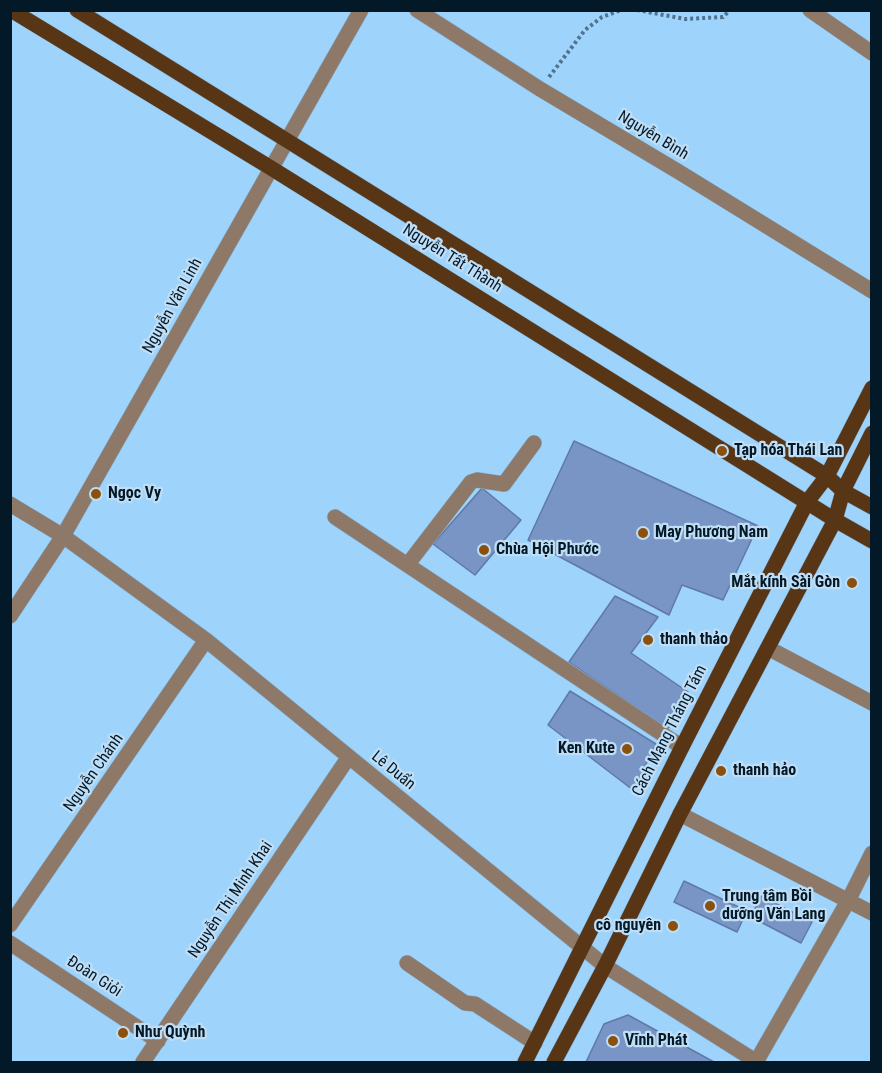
<!DOCTYPE html>
<meta charset="utf-8">
<style>
body{margin:0}
#map{position:relative;width:882px;height:1073px;overflow:hidden;background:#9ed3fc;font-family:"Roboto Condensed",sans-serif}
canvas{display:block}
.frame{position:absolute;inset:0;border:12px solid #041927;pointer-events:none}
</style>
<div id="map">
<canvas width="882" height="1073"></canvas>
<div class="frame"></div>
</div>
<script>
const ctx = document.querySelector('canvas').getContext('2d');
ctx.lineJoin = 'round';
function fill(path, color) {
  ctx.fillStyle = color;
  ctx.fill(path, 'evenodd');
}
function poly(rows) {
  const path = new Path2D();
  for (const r of rows) {
    path.moveTo(r[0], r[1]);
    for (let i = 2; i < r.length; i += 2) path.lineTo(r[i], r[i + 1]);
  }
  return path;
}
function stroke(path, color, width, dash) {
  ctx.strokeStyle = color;
  ctx.lineWidth = width;
  ctx.lineCap = dash ? 'butt' : 'round';
  ctx.setLineDash(dash || []);
  ctx.stroke(path);
}
function label(font, color, halo, rows, align = 'center') {
  ctx.font = font + ' "Roboto Condensed",sans-serif';
  ctx.lineWidth = 4.5;
  ctx.setLineDash([]);
  ctx.textBaseline = 'middle';
  ctx.strokeStyle = halo;
  ctx.fillStyle = color;
  for (const [text, x, y, turn = 0] of rows) {
    ctx.save();
    ctx.translate(x, y);
    ctx.rotate((+turn || 0) * Math.PI / 180);
    ctx.textAlign = isNaN(turn) ? turn : align;
    if (halo) ctx.strokeText(text, 0, 0);
    ctx.fillText(text, 0, 0);
    ctx.restore();
  }
}
const building = poly([
 [574,441,758,526,723,600,682,585,669,615,528,540,574,441],
 [482,488,521,520,475,575,433,544,482,488],
 [615,596,658,617,631,653,688,692,668,729,569,662,615,596],
 [570,691,656,744,633,790,548,725,570,691],
 [684,881,747,911,737,932,674,902,684,881],
 [761,896,812,922,801,943,751,917,761,896],
 [628,1015,714,1062,586,1062,604,1024,628,1015]
]);
const path = poly([
 [637,10,685,19,723,17,730,10],
 [549,77,585,30,602,17,621,10]
]);
const minor = poly([
 [417,10,540,89,679,172,872,291],
 [810,10,872,53],
 [10,504,63,536,206,640,605,966,757,1062],
 [335,517,682,747],
 [408,564,471,482,477,480,504,484,534,443],
 [10,616,63,536,361,10],
 [768,648,872,703],
 [680,814,872,913],
 [10,925,206,640],
 [10,943,158,1041],
 [407,963,465,1003,475,1004,535,1043],
 [143,1062,348,758],
 [756,1062,848,901,872,853]
]);
const major = poly([
 [11,10,271,168,835,520,872,541],
 [77,10,827,476,843,491,872,507],
 [525,1062,682,747,807,502,827,476,872,388],
 [554,1062,605,966,680,814,835,520,843,491,872,433]
]);
const markers = [
 [722,451,6,"#8b500d"],
 [96,494,6,"#8b500d"],
 [643,533,6,"#8b500d"],
 [484,550,6,"#8b500d"],
 [852,583,6,"#8b500d"],
 [648,640,6,"#8b500d"],
 [627,749,6,"#8b500d"],
 [721,771,6,"#8b500d"],
 [710,906,6,"#8b500d"],
 [673,926,6,"#8b500d"],
 [123,1033,6,"#8b500d"],
 [613,1041,6,"#8b500d"]
];
const streetNames = [
 ["Nguyễn Bình",653,136,31],
 ["Nguyễn Tất Thành",452,259,32],
 ["Nguyễn Văn Linh",173,306,-61],
 ["Cách Mạng Tháng Tám",670,731,-63],
 ["Lê Duẩn",393,771,39],
 ["Nguyễn Chánh",94,773,-55],
 ["Nguyễn Thị Minh Khai",231,900,-56],
 ["Đoàn Giỏi",94,977,33]
];
const poiNames = [
 ["Tạp hóa Thái Lan",734,451],
 ["Ngọc Vy",108,494],
 ["May Phương Nam",655,533],
 ["Chùa Hội Phước",496,550],
 ["Mắt kính Sài Gòn",840,583,"right"],
 ["thanh thảo",660,640],
 ["Ken Kute",615,749,"right"],
 ["thanh hảo",733,771],
 ["Trung tâm Bồi",722,897],
 ["dưỡng Văn Lang",722,915],
 ["cô nguyên",661,926,"right"],
 ["Như Quỳnh",135,1033],
 ["Vĩnh Phát",625,1041]
];
fill(building, '#7995c5');
stroke(building, '#5f79a8', 1.5);
stroke(minor, '#82b2d6', 16);
stroke(major, '#82b2d6', 16);
stroke(path, '#4f738e', 4, [3, 3]);
stroke(minor, '#8e7968', 15);
stroke(major, '#573515', 15);
for (const [x, y, r, color] of markers) {
  const dot = new Path2D();
  dot.arc(x, y, r, 0, 2 * Math.PI);
  ctx.fillStyle = color;
  ctx.fill(dot);
  stroke(dot, '#bfdef6', 2);
}
label('16px', '#041927', '#bfdef6', streetNames);
label('bold 16px', '#041927', '#bfdef6', poiNames, 'left');
</script>
